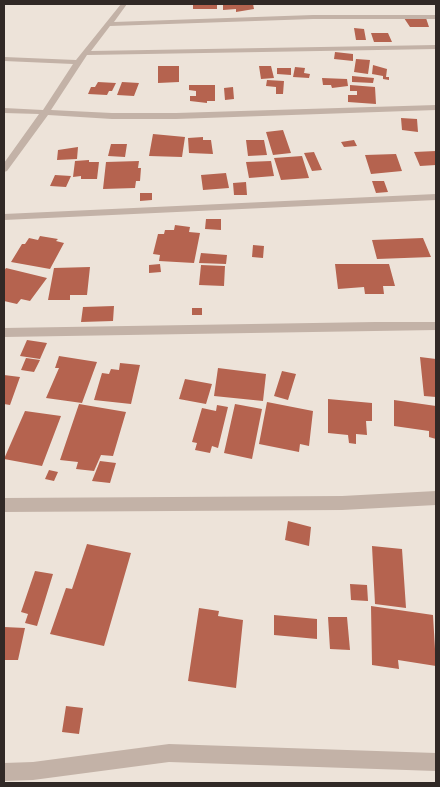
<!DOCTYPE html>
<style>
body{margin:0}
#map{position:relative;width:440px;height:787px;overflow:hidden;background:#ede3d9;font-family:Signika,sans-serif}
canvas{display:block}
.frame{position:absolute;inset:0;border:5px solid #312926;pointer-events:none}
</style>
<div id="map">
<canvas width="440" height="787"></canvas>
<div class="frame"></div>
</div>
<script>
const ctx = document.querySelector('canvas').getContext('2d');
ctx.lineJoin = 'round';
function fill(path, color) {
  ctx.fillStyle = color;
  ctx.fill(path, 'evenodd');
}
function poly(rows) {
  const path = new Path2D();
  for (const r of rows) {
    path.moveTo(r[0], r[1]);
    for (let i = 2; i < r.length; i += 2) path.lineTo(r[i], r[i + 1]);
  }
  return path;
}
const building = poly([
 [193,4,217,4,217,9,193,9],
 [223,4,253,4,254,9,236,12,236,9,223,10],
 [404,18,426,18,429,27,410,27],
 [354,28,364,29,366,40,356,40],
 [371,33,388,33,392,42,374,42],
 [335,52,353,54,353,61,334,59],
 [356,59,370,60,368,74,354,72],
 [373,65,387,69,386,77,389,77,389,80,383,79,383,76,372,74],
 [158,66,179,66,179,82,158,83],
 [259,66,271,66,274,78,261,79],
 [295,67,305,68,304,73,310,74,309,78,293,77],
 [277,68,291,68,291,75,277,74],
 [352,76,374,78,373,83,352,82],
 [322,78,347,79,348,86,332,88,331,85,323,85],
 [267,80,284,81,283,94,276,94,276,87,266,86],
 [98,82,116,83,112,91,109,91,107,95,88,94,91,87,95,87],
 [122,82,139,83,134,96,117,95],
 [189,85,215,85,215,101,207,101,207,103,190,101,190,96,196,96,196,91,189,90],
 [350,85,375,87,376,104,348,102,348,95,357,95,357,91,350,91],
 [233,87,234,99,225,100,224,88],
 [401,118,417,119,418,132,402,130],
 [283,130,291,153,273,155,266,132],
 [153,134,185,137,182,157,149,156],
 [203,137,203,140,211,140,213,154,189,153,188,138],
 [246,140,264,140,267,155,248,156],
 [354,140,357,146,344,147,341,142],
 [111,144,127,144,125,157,108,156],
 [78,147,77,159,57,160,58,150],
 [436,151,436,165,420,166,414,152],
 [314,152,322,170,312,171,304,153],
 [396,154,402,171,371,174,365,155],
 [302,156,309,178,281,180,274,158],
 [89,160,89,162,99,162,97,179,81,179,81,176,73,177,75,161],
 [139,161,138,168,141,168,140,181,136,181,135,188,103,189,106,162],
 [271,161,274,176,249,178,246,162],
 [226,173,229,188,203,190,201,175],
 [55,175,71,176,66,187,50,186],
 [372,181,384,181,388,192,376,193],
 [246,182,247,195,234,195,233,183],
 [140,193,152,193,152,200,140,201],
 [206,219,221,219,221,230,205,229],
 [175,225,190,227,189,232,200,233,194,263,159,261,160,255,153,254,158,234,164,234,165,230,174,230],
 [40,236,58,239,56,241,64,243,50,269,11,262,22,244,25,244,29,238,38,240],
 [423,238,431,257,377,259,372,240],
 [253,245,264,246,263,258,252,257],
 [201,253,227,255,226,264,199,263],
 [160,264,161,272,149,273,149,265],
 [335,264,389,264,395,286,383,286,384,294,365,294,364,287,338,289],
 [201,265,225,266,224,286,199,285],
 [90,267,87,295,70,295,70,300,48,300,54,268],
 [6,268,47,278,30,301,21,299,17,304,4,301,4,271],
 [114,306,113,321,81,322,83,307],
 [192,308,202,308,202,315,192,315],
 [27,340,47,343,40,359,20,356],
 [59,356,97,362,82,403,46,398,59,368,55,368],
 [420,357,436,359,436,397,424,396],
 [26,358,40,360,34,372,21,370],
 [120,363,140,365,131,404,94,400,102,373,109,374,111,369,119,370],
 [218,368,266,374,263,401,214,396],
 [282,371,296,374,288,400,274,396],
 [4,375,20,377,10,405,4,404],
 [185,379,212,384,206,404,179,399],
 [328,399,372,403,372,421,366,421,367,435,356,434,356,444,349,443,348,435,328,433],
 [394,400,436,406,436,439,429,437,429,431,394,426],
 [267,402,313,411,309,446,300,444,299,452,259,444],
 [79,404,126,412,113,456,101,455,94,471,76,469,78,462,60,460],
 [235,404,262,409,252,459,224,453],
 [217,405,228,407,218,448,212,446,210,453,195,450,197,443,192,442,202,408,216,411],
 [25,411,61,416,42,466,4,459],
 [100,461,116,463,110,483,92,481],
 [49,470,58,472,54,481,45,479],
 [288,521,311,527,309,546,285,540],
 [87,544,131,553,104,646,50,634,66,588,72,589],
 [372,546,402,549,406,608,375,604],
 [35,571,53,574,37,626,25,623,28,614,21,612],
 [350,584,367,585,368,601,351,600],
 [371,606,433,615,436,666,398,660,399,669,372,665],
 [199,608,219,611,218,616,243,620,236,688,188,681],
 [274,615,317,619,317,639,274,635],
 [328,617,347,617,350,650,330,649],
 [4,627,25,628,18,660,4,660],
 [66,706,83,708,79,734,62,732]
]);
const minor = poly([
 [121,4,127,4,114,22,313,15,436,15,436,19,313,19,110,26,91,51,436,45,436,49,87,55,51,110,112,113,176,113,436,105,436,110,176,119,112,119,48,115,7,171,4,172,4,163,39,114,4,113,4,108,43,110,73,64,4,61,4,57,76,60,121,4],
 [436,194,436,200,4,220,4,214,436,194],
 [375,322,436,322,436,330,4,337,4,328,375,322],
 [436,491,436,505,342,510,4,512,4,498,342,496,436,491],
 [169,744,436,753,436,771,169,762,33,780,4,781,4,763,33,762,169,744]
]);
fill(building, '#b5634f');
fill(minor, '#c3b2a7');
</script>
